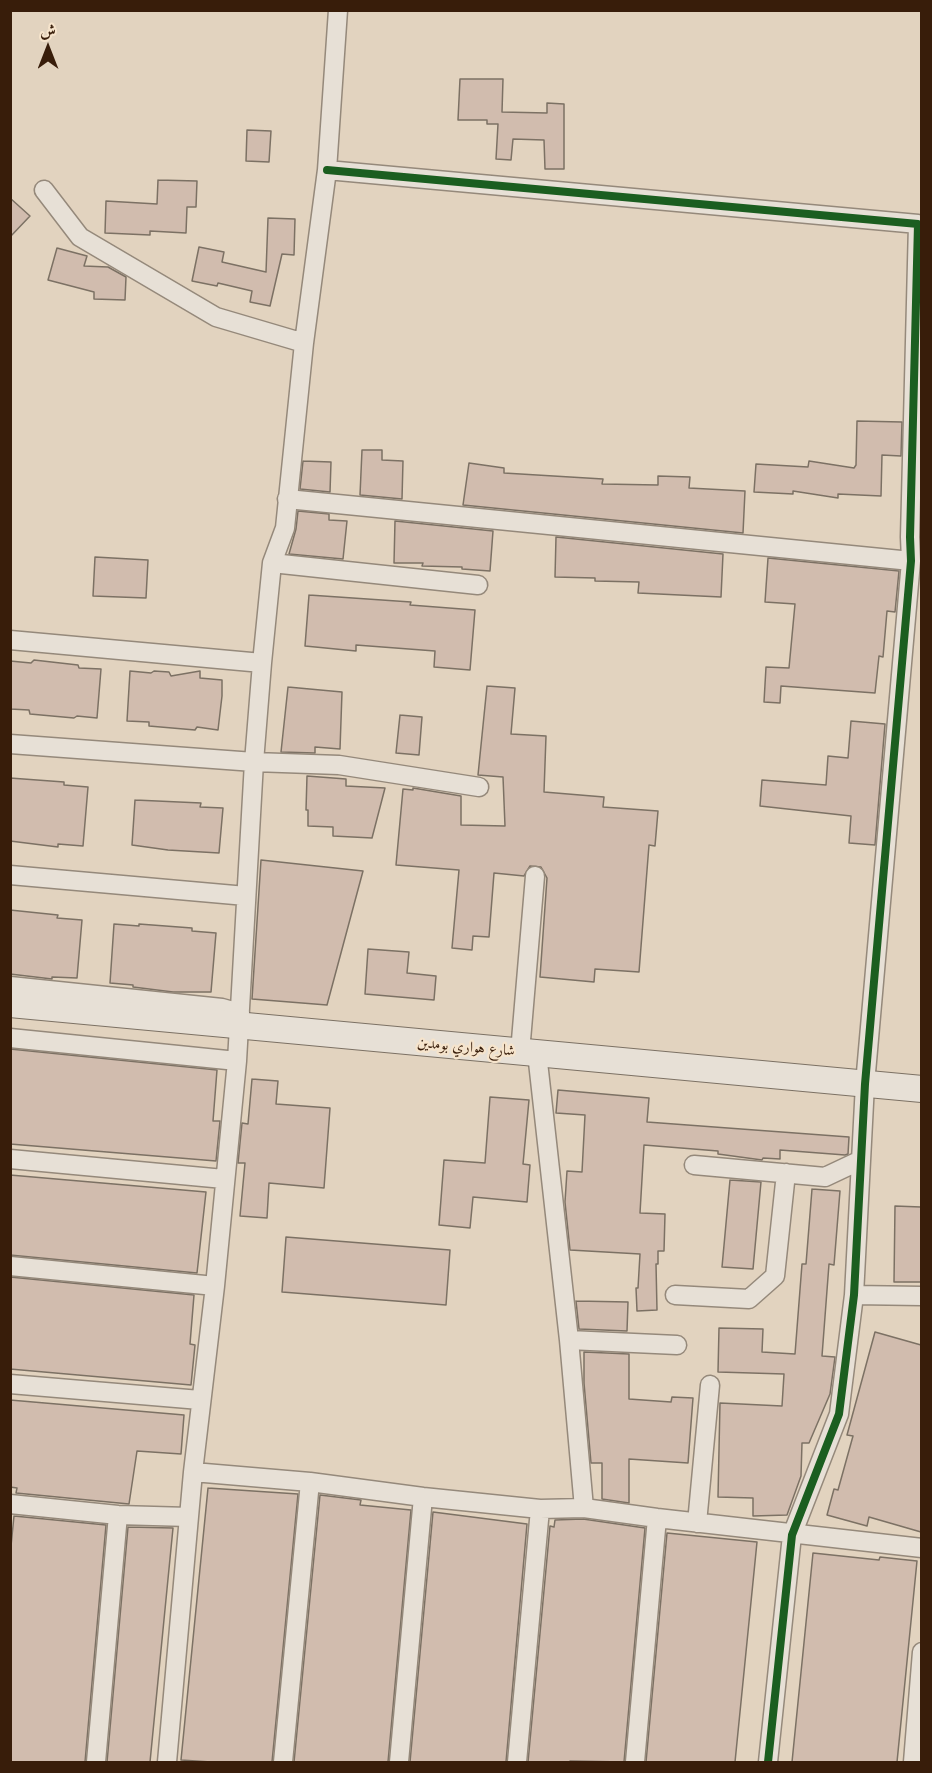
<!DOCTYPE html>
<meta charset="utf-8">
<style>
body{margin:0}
#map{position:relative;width:932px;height:1773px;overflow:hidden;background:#e2d3bf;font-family:"Libre Caslon Text",Amiri,serif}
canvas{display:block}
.frame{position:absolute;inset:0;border:12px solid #381d0a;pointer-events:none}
.north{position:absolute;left:18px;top:18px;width:60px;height:60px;-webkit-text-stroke:4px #f6e4cc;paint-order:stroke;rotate:0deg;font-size:16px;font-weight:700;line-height:24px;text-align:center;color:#381d0a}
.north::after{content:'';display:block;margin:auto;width:21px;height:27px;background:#381d0a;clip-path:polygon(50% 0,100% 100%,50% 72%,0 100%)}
</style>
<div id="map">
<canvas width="932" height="1773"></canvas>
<div class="frame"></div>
<div class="north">ش</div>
</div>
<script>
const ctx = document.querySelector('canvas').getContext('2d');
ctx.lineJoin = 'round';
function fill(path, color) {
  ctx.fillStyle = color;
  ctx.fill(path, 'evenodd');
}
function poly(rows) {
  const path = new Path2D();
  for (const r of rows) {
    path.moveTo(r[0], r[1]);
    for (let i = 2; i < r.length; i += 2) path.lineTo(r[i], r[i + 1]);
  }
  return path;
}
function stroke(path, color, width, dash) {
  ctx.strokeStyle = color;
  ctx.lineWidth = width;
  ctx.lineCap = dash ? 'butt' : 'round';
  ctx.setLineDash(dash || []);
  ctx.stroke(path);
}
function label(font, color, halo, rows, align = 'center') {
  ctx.font = font + ' "Libre Caslon Text",Amiri,serif';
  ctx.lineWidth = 4.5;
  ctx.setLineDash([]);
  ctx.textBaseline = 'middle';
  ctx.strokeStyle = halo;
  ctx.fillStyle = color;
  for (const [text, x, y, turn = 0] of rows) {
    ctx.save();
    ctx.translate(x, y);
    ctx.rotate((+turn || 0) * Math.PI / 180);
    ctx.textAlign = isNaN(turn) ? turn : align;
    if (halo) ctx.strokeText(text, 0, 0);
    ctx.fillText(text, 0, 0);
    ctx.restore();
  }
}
const building = poly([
 [460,79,503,79,502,112,547,113,547,103,564,104,564,169,545,169,544,140,513,139,511,160,496,159,498,124,487,124,487,120,458,120,460,79],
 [247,130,271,131,269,162,246,161,247,130],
 [158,180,197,181,196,207,187,207,186,233,150,231,150,235,105,233,106,201,157,204,158,180],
 [10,198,30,216,10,237,10,198],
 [268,218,295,219,294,255,282,254,270,306,250,302,252,291,218,283,217,286,192,281,199,247,224,252,222,262,266,272,268,218],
 [57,248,87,256,84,266,108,267,126,277,125,300,94,299,94,292,48,280,57,248],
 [857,421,902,422,901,456,882,455,881,496,838,494,838,498,793,491,793,494,754,492,756,464,808,467,809,461,854,468,856,465,857,421],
 [362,450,382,450,382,460,403,461,402,499,360,495,362,450],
 [303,461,331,462,330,492,300,489,303,461],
 [469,463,504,468,504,473,603,479,602,484,658,485,658,476,690,477,689,488,745,491,743,533,463,505,469,463],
 [298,511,329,514,329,520,347,521,343,559,289,554,296,529,298,511],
 [395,521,493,531,490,571,462,569,462,567,422,566,423,563,394,563,395,521],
 [556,537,723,554,721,597,638,593,639,582,595,581,595,578,555,577,556,537],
 [95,557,148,560,146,598,93,596,95,557],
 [768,558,899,571,895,612,887,611,883,657,879,656,875,693,781,686,780,703,764,702,766,667,789,668,795,604,765,602,768,558],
 [309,595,411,602,410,605,475,610,470,670,434,667,435,651,356,645,356,651,305,646,309,595],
 [34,660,78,665,79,668,101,669,97,718,77,716,74,718,30,714,29,710,10,709,10,661,31,663,34,660],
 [130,671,151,673,154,671,169,672,171,676,200,671,200,678,222,680,222,696,218,730,197,727,195,730,149,726,149,722,127,721,130,671],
 [487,686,515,688,511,734,546,736,544,792,604,797,603,807,658,811,655,846,649,845,639,972,595,969,594,982,540,977,547,878,541,867,530,866,524,876,494,873,489,937,473,936,472,950,452,948,459,870,396,865,403,789,413,790,413,788,461,796,461,825,505,826,503,777,478,775,487,686],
 [288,687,342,692,340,749,315,747,315,753,281,752,288,687],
 [400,715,422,717,419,755,396,753,400,715],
 [851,721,885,724,875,845,849,843,851,816,760,806,762,780,826,785,828,756,848,758,851,721],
 [307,776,346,779,346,786,385,788,372,838,333,836,333,827,308,826,308,810,306,810,307,776],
 [10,778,64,782,64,785,88,787,83,846,58,844,58,847,10,841,10,778],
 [135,800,201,803,200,807,223,808,219,853,168,850,132,845,135,800],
 [261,860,363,871,327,1005,252,999,261,860],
 [10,910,58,915,57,918,82,920,77,978,52,977,52,979,10,974,10,910],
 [114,924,139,926,139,924,192,928,192,931,216,933,211,992,173,992,133,987,133,985,110,983,114,924],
 [368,949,409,952,407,973,436,976,434,1000,365,994,368,949],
 [10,1049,217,1070,213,1121,220,1121,216,1161,10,1144,10,1049],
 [252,1079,278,1081,276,1104,330,1108,324,1188,269,1183,267,1218,240,1216,245,1163,238,1163,242,1123,248,1124,252,1079],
 [558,1090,649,1098,647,1122,849,1137,848,1154,845,1155,780,1150,780,1159,763,1158,762,1160,718,1154,718,1151,644,1145,640,1213,665,1214,664,1251,658,1251,658,1264,656,1264,657,1310,637,1311,636,1288,638,1288,640,1254,570,1250,565,1202,567,1171,582,1172,585,1115,556,1113,558,1090],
 [490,1097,529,1100,523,1164,530,1165,527,1202,473,1197,470,1228,439,1225,444,1160,485,1163,490,1097],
 [10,1175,206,1192,197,1273,10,1255,10,1175],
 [730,1180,761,1182,753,1269,722,1267,730,1180],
 [812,1189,840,1191,834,1265,829,1264,822,1356,835,1357,830,1394,809,1443,802,1443,801,1476,787,1515,753,1516,753,1498,718,1497,720,1403,782,1406,784,1374,718,1372,719,1328,763,1329,762,1352,795,1354,802,1264,806,1264,812,1189],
 [895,1206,921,1207,921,1282,894,1282,895,1206],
 [286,1237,450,1250,446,1305,282,1292,286,1237],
 [10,1277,194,1295,190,1344,195,1345,191,1385,10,1369,10,1277],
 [576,1301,628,1302,627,1331,579,1329,576,1301],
 [875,1332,921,1345,921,1532,869,1517,867,1526,827,1515,834,1489,838,1490,853,1436,847,1435,875,1332],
 [584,1352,629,1354,629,1399,671,1402,672,1397,693,1398,688,1463,629,1459,629,1503,602,1499,602,1463,591,1463,584,1383,584,1352],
 [10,1400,184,1415,181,1454,137,1451,129,1504,16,1493,17,1488,10,1487,10,1400],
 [208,1488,298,1494,272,1762,211,1762,181,1760,208,1488],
 [320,1495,361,1500,360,1505,411,1510,388,1762,294,1762,320,1495],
 [433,1512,527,1524,506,1762,410,1762,433,1512],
 [14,1516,106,1525,85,1762,10,1762,10,1556,14,1516],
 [583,1519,645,1528,624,1762,570,1761,570,1762,528,1762,550,1526,554,1527,555,1520,583,1519],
 [128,1527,173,1528,150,1762,107,1762,128,1527],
 [667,1533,757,1542,735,1762,646,1762,667,1533],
 [813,1553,879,1560,880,1557,917,1561,897,1762,792,1762,813,1553]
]);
const street = poly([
 [327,170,918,224,910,537,911,561,865,1084,854,1295,839,1414,792,1535,768,1762],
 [44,190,80,237,216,317,304,343],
 [287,499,911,561],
 [272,563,478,585],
 [10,640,262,663],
 [10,744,254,762,339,765,479,787],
 [10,875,246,896],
 [10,986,222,1008,240,1013],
 [10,1038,237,1061],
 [520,1052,535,876],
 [537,1053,569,1340,584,1508],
 [10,1159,224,1179],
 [694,1165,825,1177,861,1160],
 [10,1266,215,1286],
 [675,1295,749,1299,775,1276,786,1173],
 [854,1295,922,1296],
 [569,1340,677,1345],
 [10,1384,200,1400],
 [193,1472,310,1482,423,1497,540,1509,584,1508,657,1518,922,1548],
 [10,1504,118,1515,189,1517],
 [697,1523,710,1385],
 [96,1762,118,1515],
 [167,1762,193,1472,215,1286,237,1061,254,762,262,663,272,563,285,528,304,343,327,170,338,10],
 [283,1762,310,1482],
 [399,1762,423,1497],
 [517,1762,540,1509],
 [635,1762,657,1518],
 [913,1762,922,1652]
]);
const secondary = poly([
 [10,1004,922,1089]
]);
const cycleway = poly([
 [327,170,918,224,910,537,911,561,865,1084,854,1295,839,1414,792,1535,768,1762]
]);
const streetNames = [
 ["شارع هواري بومدين",466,1047,5]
];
fill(building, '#d1bcae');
stroke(building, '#7c7164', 1.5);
stroke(street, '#95897b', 21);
stroke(secondary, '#7c7164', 28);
stroke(street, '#e7e0d6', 18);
stroke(secondary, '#e7e0d6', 26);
stroke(cycleway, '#1b5e20', 8);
label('15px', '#381d0a', '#f6e4cc', streetNames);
</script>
